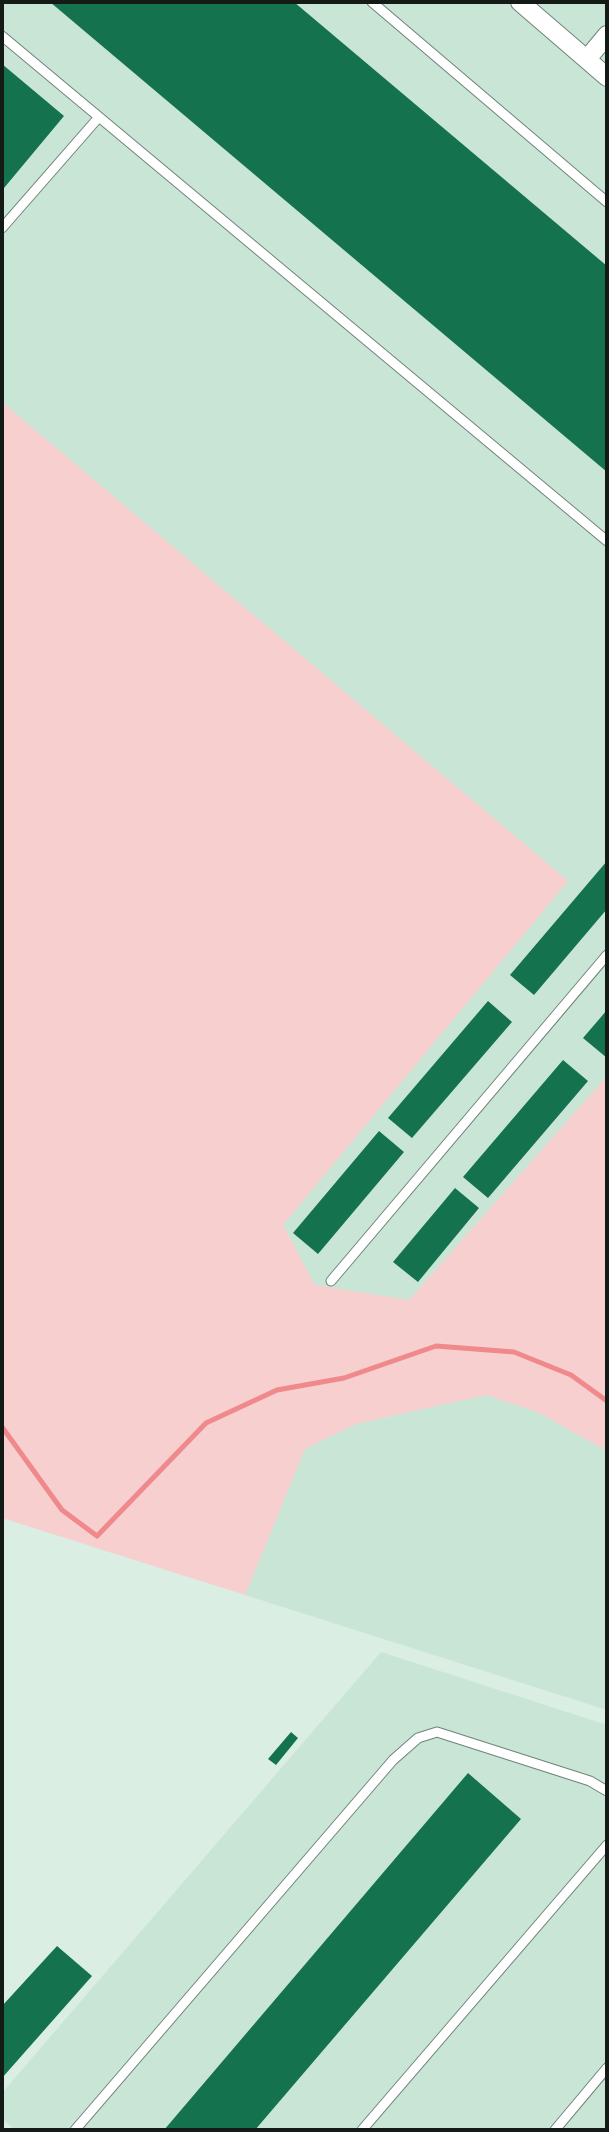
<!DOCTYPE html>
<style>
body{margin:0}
#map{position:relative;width:609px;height:2132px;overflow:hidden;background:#daeee3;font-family:"Roboto Condensed",sans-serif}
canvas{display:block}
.frame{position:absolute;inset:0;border:4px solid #141b17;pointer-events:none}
</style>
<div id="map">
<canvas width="609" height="2132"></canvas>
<div class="frame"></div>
</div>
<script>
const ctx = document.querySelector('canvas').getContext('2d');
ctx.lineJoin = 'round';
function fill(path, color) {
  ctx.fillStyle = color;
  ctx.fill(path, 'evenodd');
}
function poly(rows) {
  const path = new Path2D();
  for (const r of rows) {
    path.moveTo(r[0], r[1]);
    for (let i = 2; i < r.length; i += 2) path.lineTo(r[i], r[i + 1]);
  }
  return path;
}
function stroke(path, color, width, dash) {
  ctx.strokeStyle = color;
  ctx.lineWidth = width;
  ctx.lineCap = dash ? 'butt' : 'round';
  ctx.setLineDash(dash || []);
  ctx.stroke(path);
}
const built = poly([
 [2,2,607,2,607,1076,409,1300,315,1286,283,1225,568,881,2,402],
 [486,1395,537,1412,607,1451,607,1710,245,1595,305,1448,356,1424],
 [381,1652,607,1725,607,2130,15,2130,2,2119,2,2093]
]);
const green = poly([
 [2,402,568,881,283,1225,315,1285,409,1300,607,1076,607,1451,537,1412,486,1395,356,1424,305,1449,245,1595,2,1518]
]);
const stream = poly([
 [2,1427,62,1510,97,1536,206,1423,277,1390,344,1378,436,1346,514,1352,571,1375,607,1401]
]);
const building = poly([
 [50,2,294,2,607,266,607,472],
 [2,64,64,116,4,188,2,186],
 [607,861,607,909,534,995,510,975],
 [488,1001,512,1022,412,1138,388,1118],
 [607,1010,607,1058,583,1038],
 [563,1060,588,1081,488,1198,463,1177],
 [379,1131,404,1152,318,1254,293,1233],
 [455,1188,479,1208,418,1282,393,1262],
 [291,1732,298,1738,276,1765,268,1759],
 [468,1773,521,1819,255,2130,164,2130],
 [57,1946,92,1976,2,2078,2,2006]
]);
const lane = poly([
 [372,2,607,202],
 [2,36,607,541],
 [2,228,99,117],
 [331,1281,607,955],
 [75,2130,393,1760,418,1738,437,1732,590,1781,607,1791],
 [362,2130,607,1845],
 [555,2130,607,2068]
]);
const street = poly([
 [520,2,607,77],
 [587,59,607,35]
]);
fill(built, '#c9e5d6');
fill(green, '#f7cfcf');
stroke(stream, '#ef898c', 5);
fill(building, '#15724f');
stroke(lane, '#708379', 11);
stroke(street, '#708379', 20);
stroke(lane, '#fff', 9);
stroke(street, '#fff', 18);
</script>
